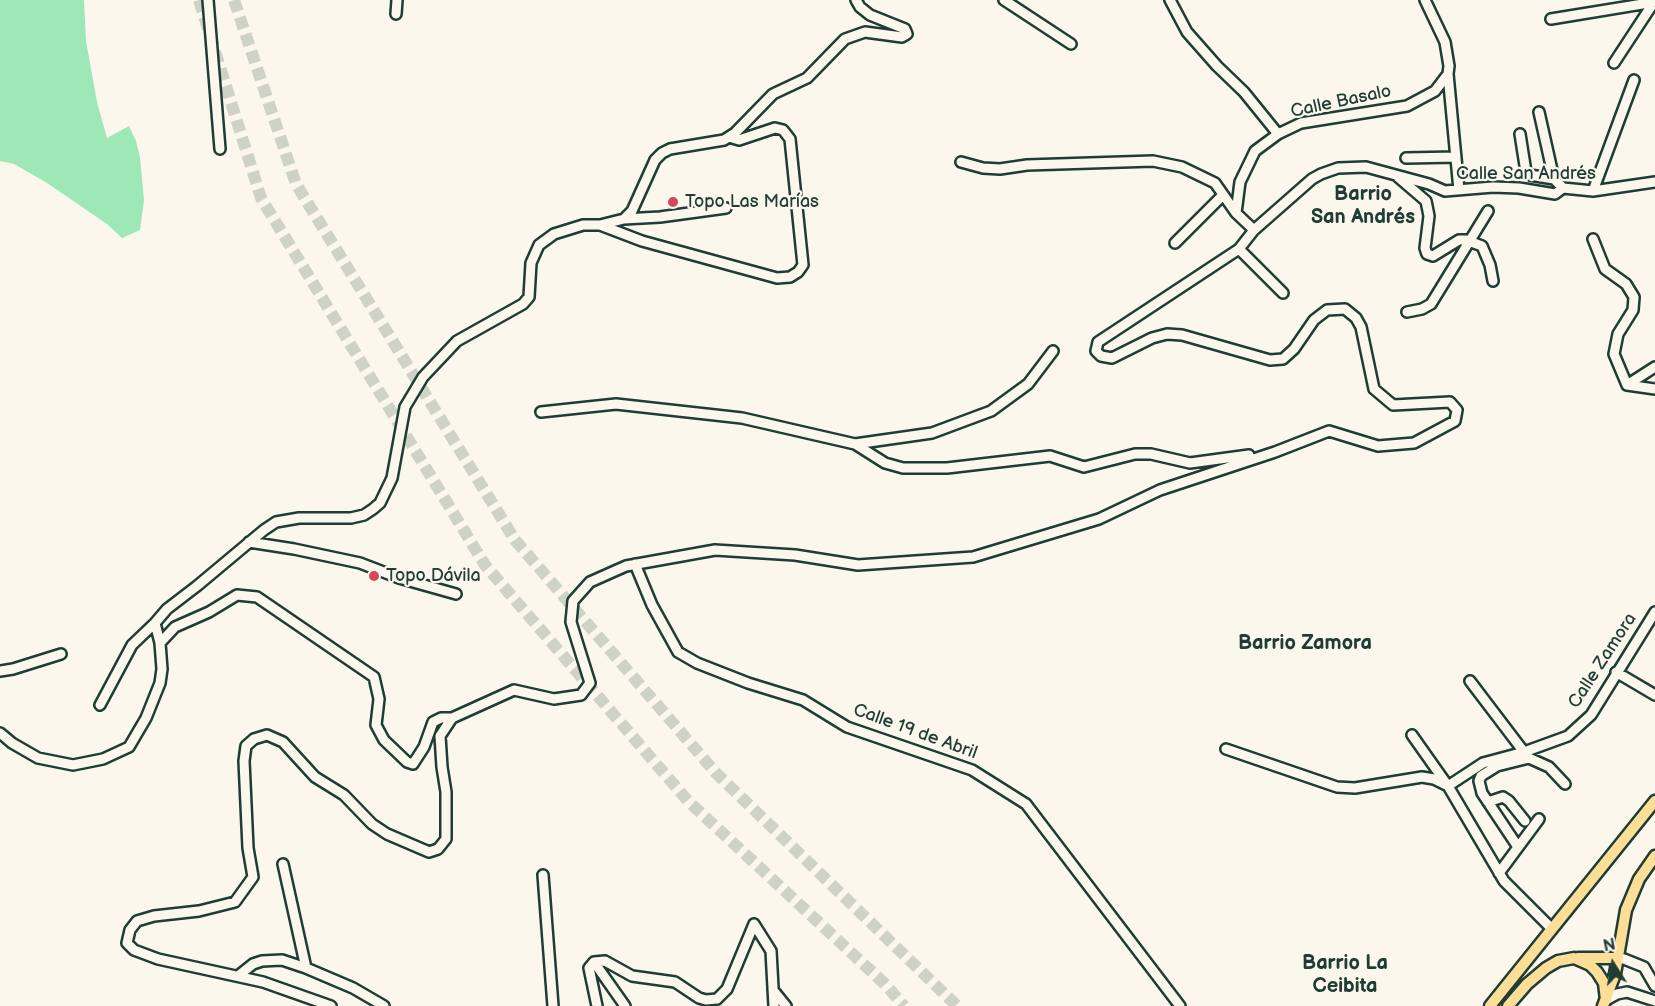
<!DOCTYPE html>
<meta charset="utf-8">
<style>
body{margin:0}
#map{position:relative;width:1655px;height:1006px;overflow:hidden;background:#fbf7ec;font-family:"Balsamiq Sans",sans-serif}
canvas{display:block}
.north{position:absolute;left:1583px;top:934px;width:60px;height:60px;-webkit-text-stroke:4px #fbf7ec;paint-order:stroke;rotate:349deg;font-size:16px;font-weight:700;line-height:24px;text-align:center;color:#1f3d34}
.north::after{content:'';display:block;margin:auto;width:21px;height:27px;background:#1f3d34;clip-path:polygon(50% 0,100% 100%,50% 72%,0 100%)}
</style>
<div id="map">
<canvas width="1655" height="1006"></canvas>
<div class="north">N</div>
</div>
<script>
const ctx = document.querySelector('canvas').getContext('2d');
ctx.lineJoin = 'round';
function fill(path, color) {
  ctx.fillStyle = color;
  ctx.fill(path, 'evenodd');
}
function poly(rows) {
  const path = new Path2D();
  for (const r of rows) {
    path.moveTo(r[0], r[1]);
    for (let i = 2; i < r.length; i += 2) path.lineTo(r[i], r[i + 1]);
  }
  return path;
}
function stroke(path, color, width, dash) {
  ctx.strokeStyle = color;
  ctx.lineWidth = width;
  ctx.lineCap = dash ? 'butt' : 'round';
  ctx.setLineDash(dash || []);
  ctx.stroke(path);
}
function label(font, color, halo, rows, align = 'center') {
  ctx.font = font + ' "Balsamiq Sans",sans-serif';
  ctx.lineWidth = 4.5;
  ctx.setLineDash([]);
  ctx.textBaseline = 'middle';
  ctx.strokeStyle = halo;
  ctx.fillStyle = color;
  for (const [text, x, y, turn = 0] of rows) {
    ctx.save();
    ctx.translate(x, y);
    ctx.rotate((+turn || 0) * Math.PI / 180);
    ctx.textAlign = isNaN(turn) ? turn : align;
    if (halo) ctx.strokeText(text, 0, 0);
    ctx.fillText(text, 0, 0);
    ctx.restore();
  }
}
const green = poly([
 [0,0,84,0,86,41,97,102,107,138,129,126,136,141,140,157,144,200,140,230,122,238,107,224,47,183,14,164,0,161]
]);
const highwayTunnel = poly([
 [199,0,261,198,485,565,688,801,885,984,904,1006],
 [234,0,296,184,515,540,716,773,957,1006]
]);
const minor = poly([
 [208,0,220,149],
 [1004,0,1071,44],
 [1170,0,1187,32,1217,66,1244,92,1278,134],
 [1425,0,1445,42,1449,66,1448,74,1459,190],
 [396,14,397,0],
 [1551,19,1655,2],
 [1614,63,1654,2],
 [1539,112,1554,179],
 [1520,134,1526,172,1530,175,1554,179,1563,188],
 [1406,158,1456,157],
 [961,162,983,168,1000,169,1027,165,1153,161,1182,167,1215,183,1236,213],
 [1398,177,1426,201,1429,216,1425,248,1427,254,1433,256,1459,240,1466,240,1482,246,1490,265,1493,281],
 [1593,191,1634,80],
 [624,219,660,217,726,208],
 [600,225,642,241,777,278,790,277,798,272,803,265,790,139,783,130,775,128,739,140,729,137],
 [1254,230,1236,213,1240,182,1255,151,1278,134,1301,123,1407,106,1435,91,1448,74],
 [1593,239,1605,269,1626,284,1634,297,1633,310,1618,334,1614,354,1627,385,1655,389],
 [1175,243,1223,195],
 [1239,249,1283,293],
 [1407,312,1422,309,1431,304,1488,211],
 [1627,385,1655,367],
 [541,412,616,404,742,418,855,444,885,463,903,468,947,468,1050,456,1084,467,1135,454,1151,454,1190,463,1249,455],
 [855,444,932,433,991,411,1028,384,1053,351],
 [249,542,294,549,360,563,399,578,456,594],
 [635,564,652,605,678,652,697,663,748,683,803,700,847,727,972,770,1026,804,1180,1006],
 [160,643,175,627,209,612,237,595,257,597,374,677,379,699,376,725,384,740,407,762,413,764,424,747,433,722,441,718,452,718],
 [0,671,13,669,61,654],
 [1616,672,1655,695],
 [1470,681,1524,752],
 [100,705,132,645,155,623],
 [0,733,12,743,38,758,73,765,103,759,129,747,146,718,160,683,162,669,160,643,155,623,167,609,197,586,264,530,276,522,299,518,351,518,364,515,373,509,380,503,392,478,405,407,423,377,457,341,523,304,529,297,531,263,539,245,554,234,583,225,600,225,624,219,632,211,655,160,662,153,670,149,724,140,735,133,773,94,807,78,845,39,865,32,902,37,907,34,905,29,870,15,860,7,856,0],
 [1412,735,1448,786,1504,881,1552,929],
 [1226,749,1337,787,1355,788,1422,777,1434,779,1446,785],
 [1448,786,1483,763,1524,752,1568,736,1591,715,1655,612],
 [1488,802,1503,797,1509,801,1525,821],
 [1518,847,1482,793,1479,781,1481,776,1497,766,1529,758,1549,767,1565,784],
 [283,864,306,968],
 [1499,873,1539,819],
 [543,875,553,1006],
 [754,924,771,951,774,1006],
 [1617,958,1624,959,1644,967,1655,986],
 [594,962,625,1006],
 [238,976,253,964,262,961,282,960,306,968,353,988,384,1006],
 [773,990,786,1006],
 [1606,1000,1617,994,1627,992,1655,1001],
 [331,1006,263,982,158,959,134,950,127,943,130,930,137,921,154,916,199,911,235,902,253,877,248,848,244,761,246,746,254,739,267,735,283,742,315,777,344,795,372,824,387,834,429,852,438,849,446,839,446,792,442,767,440,736,452,718,514,690,554,699,581,695,590,683,571,622,573,601,590,582,626,566,715,550,795,555,858,565,973,557,1099,519,1160,490,1275,452,1329,431,1378,446,1414,443,1455,421,1457,410,1450,402,1393,405,1374,389,1361,327,1356,318,1345,309,1327,310,1314,320,1294,349,1283,359,1270,360,1182,335,1167,334,1152,338,1112,358,1101,356,1096,351,1098,342,1239,249,1254,230,1312,179,1321,174,1338,168,1366,167,1429,184,1445,191,1493,187,1519,188,1555,194,1563,188,1593,191,1655,182],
 [597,1006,589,968,594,962,605,961,632,976,675,982,699,998,706,1000,717,999,727,989,754,924]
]);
const major = poly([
 [1578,958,1617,958],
 [1490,1006,1655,801],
 [1508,1006,1527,984,1546,968,1558,961,1574,958,1590,965,1597,972,1604,983,1606,1000],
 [1603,1006,1615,974,1626,910,1639,879,1655,856]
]);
const markers = [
 [673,202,6,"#d1495b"],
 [374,576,6,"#d1495b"]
];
const streetNames = [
 ["Calle Basalo",1341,102,-12],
 ["Calle San Andrés",1526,174],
 ["Calle Zamora",1603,661,-57],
 ["Calle 19 de Abril",915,732,20]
];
const poiNames = [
 ["Topo Las Marías",685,202],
 ["Topo Dávila",386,576]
];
const neighbourhoodNames = [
 ["Barrio",1363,195],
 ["San Andrés",1363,218],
 ["Barrio Zamora",1305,644],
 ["Barrio La",1345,964],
 ["Ceibita",1345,987]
];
fill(green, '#9ee8b7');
stroke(highwayTunnel, '#cfd2c7', 12, [12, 6]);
stroke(minor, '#1f3d34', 14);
stroke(major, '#1f3d34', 15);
stroke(minor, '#fbf7ec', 9);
stroke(major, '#fdde96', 10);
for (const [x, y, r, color] of markers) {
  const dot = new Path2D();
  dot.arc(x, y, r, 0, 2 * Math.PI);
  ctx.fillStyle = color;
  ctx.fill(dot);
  stroke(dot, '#fbf7ec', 2);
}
label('18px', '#1f3d34', '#fbf7ec', streetNames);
label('18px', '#1f3d34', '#fbf7ec', poiNames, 'left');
label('bold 20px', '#1f3d34', '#fbf7ec', neighbourhoodNames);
</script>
